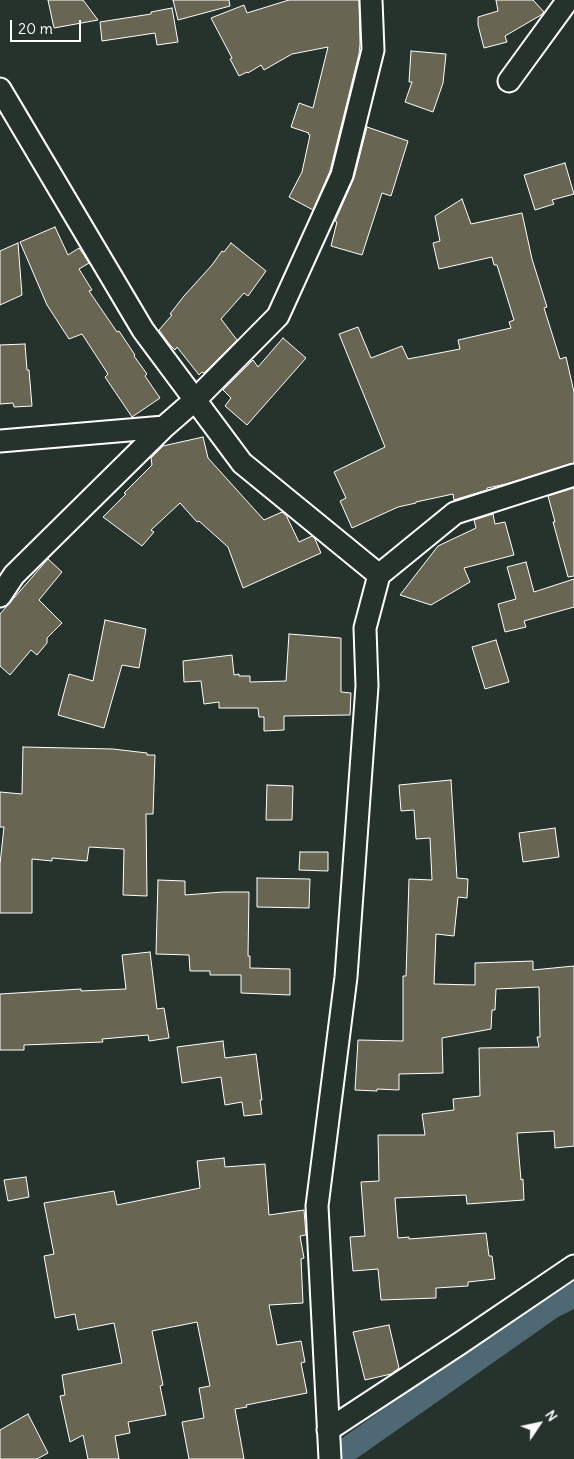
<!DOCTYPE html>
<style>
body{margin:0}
#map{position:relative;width:574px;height:1459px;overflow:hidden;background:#26332d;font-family:Delius,sans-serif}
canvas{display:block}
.north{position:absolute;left:514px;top:1399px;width:50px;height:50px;-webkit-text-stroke:4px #26332d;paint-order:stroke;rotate:56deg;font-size:14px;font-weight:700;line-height:20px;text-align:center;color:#fff}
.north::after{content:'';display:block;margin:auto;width:18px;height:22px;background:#fff;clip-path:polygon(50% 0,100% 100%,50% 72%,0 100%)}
.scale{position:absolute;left:10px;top:20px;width:71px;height:22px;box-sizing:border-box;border:2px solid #fff;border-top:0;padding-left:6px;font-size:15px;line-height:18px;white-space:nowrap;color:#fff;-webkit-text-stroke:4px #26332d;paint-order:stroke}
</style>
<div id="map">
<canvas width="574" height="1459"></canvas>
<div class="north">N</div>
<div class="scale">20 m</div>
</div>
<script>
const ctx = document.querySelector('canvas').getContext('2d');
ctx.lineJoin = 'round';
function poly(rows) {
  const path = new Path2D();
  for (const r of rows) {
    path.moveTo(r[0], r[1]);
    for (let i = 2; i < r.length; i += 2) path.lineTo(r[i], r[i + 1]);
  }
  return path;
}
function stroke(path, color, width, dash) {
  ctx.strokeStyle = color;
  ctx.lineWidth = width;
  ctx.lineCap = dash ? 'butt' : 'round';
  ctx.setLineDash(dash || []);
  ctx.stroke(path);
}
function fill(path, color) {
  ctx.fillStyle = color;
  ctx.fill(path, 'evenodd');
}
const canal = poly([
 [334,1459,552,1306,574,1295]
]);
const building = poly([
 [48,0,83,0,98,20,54,28,48,0],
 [173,0,229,0,230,6,178,20,173,0],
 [289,0,359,0,360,44,359,54,330,171,313,210,289,197,302,172,310,135,308,134,309,133,291,127,299,103,313,108,328,47,292,54,264,70,261,65,248,73,247,72,239,76,230,59,232,58,211,18,244,5,247,13,289,0],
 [496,0,533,0,544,12,541,15,505,36,507,42,484,48,478,25,478,17,498,11,496,0],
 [172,8,178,42,157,45,155,33,102,41,100,22,151,14,151,12,172,8],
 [411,51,446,54,443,83,433,112,405,102,412,82,409,82,411,51],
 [367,127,408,141,391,196,382,193,362,255,331,246,337,222,335,221,354,178,367,127],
 [565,163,574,194,552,200,554,204,535,210,524,175,565,163],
 [462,199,471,224,522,213,532,259,547,307,544,308,560,359,566,357,574,392,574,463,506,484,487,488,487,490,460,498,454,500,453,494,416,502,416,503,398,507,352,528,340,501,346,498,334,472,385,447,339,334,358,327,371,358,402,346,408,359,460,349,458,340,511,328,509,322,514,320,497,265,494,265,492,257,439,269,433,243,440,241,435,216,462,199],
 [55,227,68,255,79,248,84,255,89,263,79,269,92,290,89,291,117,332,119,331,135,355,134,356,147,374,145,376,160,398,132,417,105,377,108,374,82,334,69,339,47,305,20,242,55,227],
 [18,243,22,295,0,305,0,251,18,243],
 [231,243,266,271,248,296,244,293,221,319,237,340,204,373,202,372,199,375,177,347,175,350,170,345,159,330,172,315,170,314,184,296,212,265,222,251,224,252,231,243],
 [283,338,306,358,247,425,225,406,231,398,223,390,253,360,258,367,283,338],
 [25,344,27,370,29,370,32,406,14,407,13,403,0,404,0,345,25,344],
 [203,437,208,458,264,520,282,512,286,515,299,542,312,536,315,539,321,553,243,588,228,547,199,521,197,522,180,503,151,530,154,532,142,546,103,517,126,494,124,493,152,465,151,458,163,446,203,437],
 [574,488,574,576,568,577,553,522,555,522,548,496,574,488],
 [493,514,495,524,505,522,514,555,464,568,470,582,431,605,400,595,438,546,476,528,474,520,493,514],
 [48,559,62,572,39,600,62,623,47,638,47,643,37,655,31,650,10,675,0,666,0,614,48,559],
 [526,562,534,592,574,579,574,607,524,621,526,627,505,632,498,604,516,599,507,567,526,562],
 [105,620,146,629,139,668,122,665,104,728,58,715,69,674,93,681,105,620],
 [289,634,341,638,341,692,351,693,350,715,284,716,284,730,264,731,264,717,259,717,258,708,219,708,219,702,204,704,201,681,184,682,183,661,232,655,234,675,239,674,239,676,250,676,250,682,286,681,289,634],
 [496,640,509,682,485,689,472,647,496,640],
 [23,747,113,749,147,753,147,755,155,755,153,814,146,814,147,896,123,895,124,849,89,847,87,861,52,858,52,861,32,859,32,913,0,913,0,864,4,827,0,827,0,792,22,794,23,747],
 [451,780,457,878,468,879,467,898,458,897,454,936,436,934,434,984,475,985,475,963,533,961,533,970,574,966,574,1146,555,1148,554,1131,517,1133,521,1180,523,1179,524,1200,467,1204,466,1195,395,1198,398,1238,409,1237,409,1239,486,1233,489,1256,492,1256,495,1279,468,1282,468,1286,436,1288,436,1298,381,1300,378,1269,353,1271,350,1237,365,1236,361,1182,379,1181,378,1135,425,1135,422,1114,454,1110,453,1099,480,1096,479,1048,539,1047,537,1037,540,1037,539,987,496,989,495,1010,492,1010,491,1029,442,1038,443,1073,399,1074,399,1090,377,1089,377,1091,355,1090,358,1040,403,1041,403,976,406,976,409,879,432,880,430,838,416,839,414,810,401,811,399,785,451,780],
 [267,785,293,786,292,820,266,820,267,785],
 [555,828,559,857,523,862,519,833,555,828],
 [300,852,328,852,328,871,299,870,300,852],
 [257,878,310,879,309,908,257,907,257,878],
 [158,880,185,881,185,895,223,892,249,892,248,956,250,956,250,968,290,969,290,995,241,993,241,975,210,975,210,971,190,971,189,955,156,954,158,880],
 [150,952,157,1009,164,1008,169,1038,149,1041,148,1035,102,1039,103,1042,24,1045,24,1050,0,1050,0,994,81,989,81,991,126,989,122,955,150,952],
 [223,1041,225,1058,256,1054,262,1100,260,1100,262,1114,244,1116,242,1102,225,1105,221,1077,182,1083,177,1047,223,1041],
 [224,1158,225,1167,265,1164,269,1215,304,1210,306,1235,300,1236,304,1258,301,1259,303,1303,269,1305,277,1345,301,1341,305,1362,301,1363,307,1393,246,1405,247,1407,235,1409,244,1459,189,1459,182,1422,204,1418,199,1388,210,1386,197,1322,152,1331,163,1385,160,1386,166,1415,128,1422,130,1433,115,1436,119,1459,88,1459,83,1435,70,1442,60,1396,65,1395,62,1375,122,1363,114,1323,78,1330,75,1314,55,1318,44,1256,54,1254,44,1203,114,1191,117,1205,200,1188,197,1161,224,1158],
 [26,1177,29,1197,8,1201,4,1180,26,1177],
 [389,1325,399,1368,391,1374,365,1380,353,1332,389,1325],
 [28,1414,48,1453,37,1459,0,1459,0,1430,28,1414]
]);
const minor = poly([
 [509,81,568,0],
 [0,89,143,330,242,463,379,575],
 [0,441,164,427],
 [0,596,14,575,164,427,195,400,278,316,342,175,373,50,371,0],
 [328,1430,459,1344,574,1266],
 [330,1459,317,1206,346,977,367,686,365,628,379,575,455,513,574,475]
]);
stroke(canal, '#4f6974', 25);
fill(building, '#686552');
stroke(building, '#fff', 1);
stroke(minor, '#fff', 25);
stroke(minor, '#26332d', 21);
</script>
